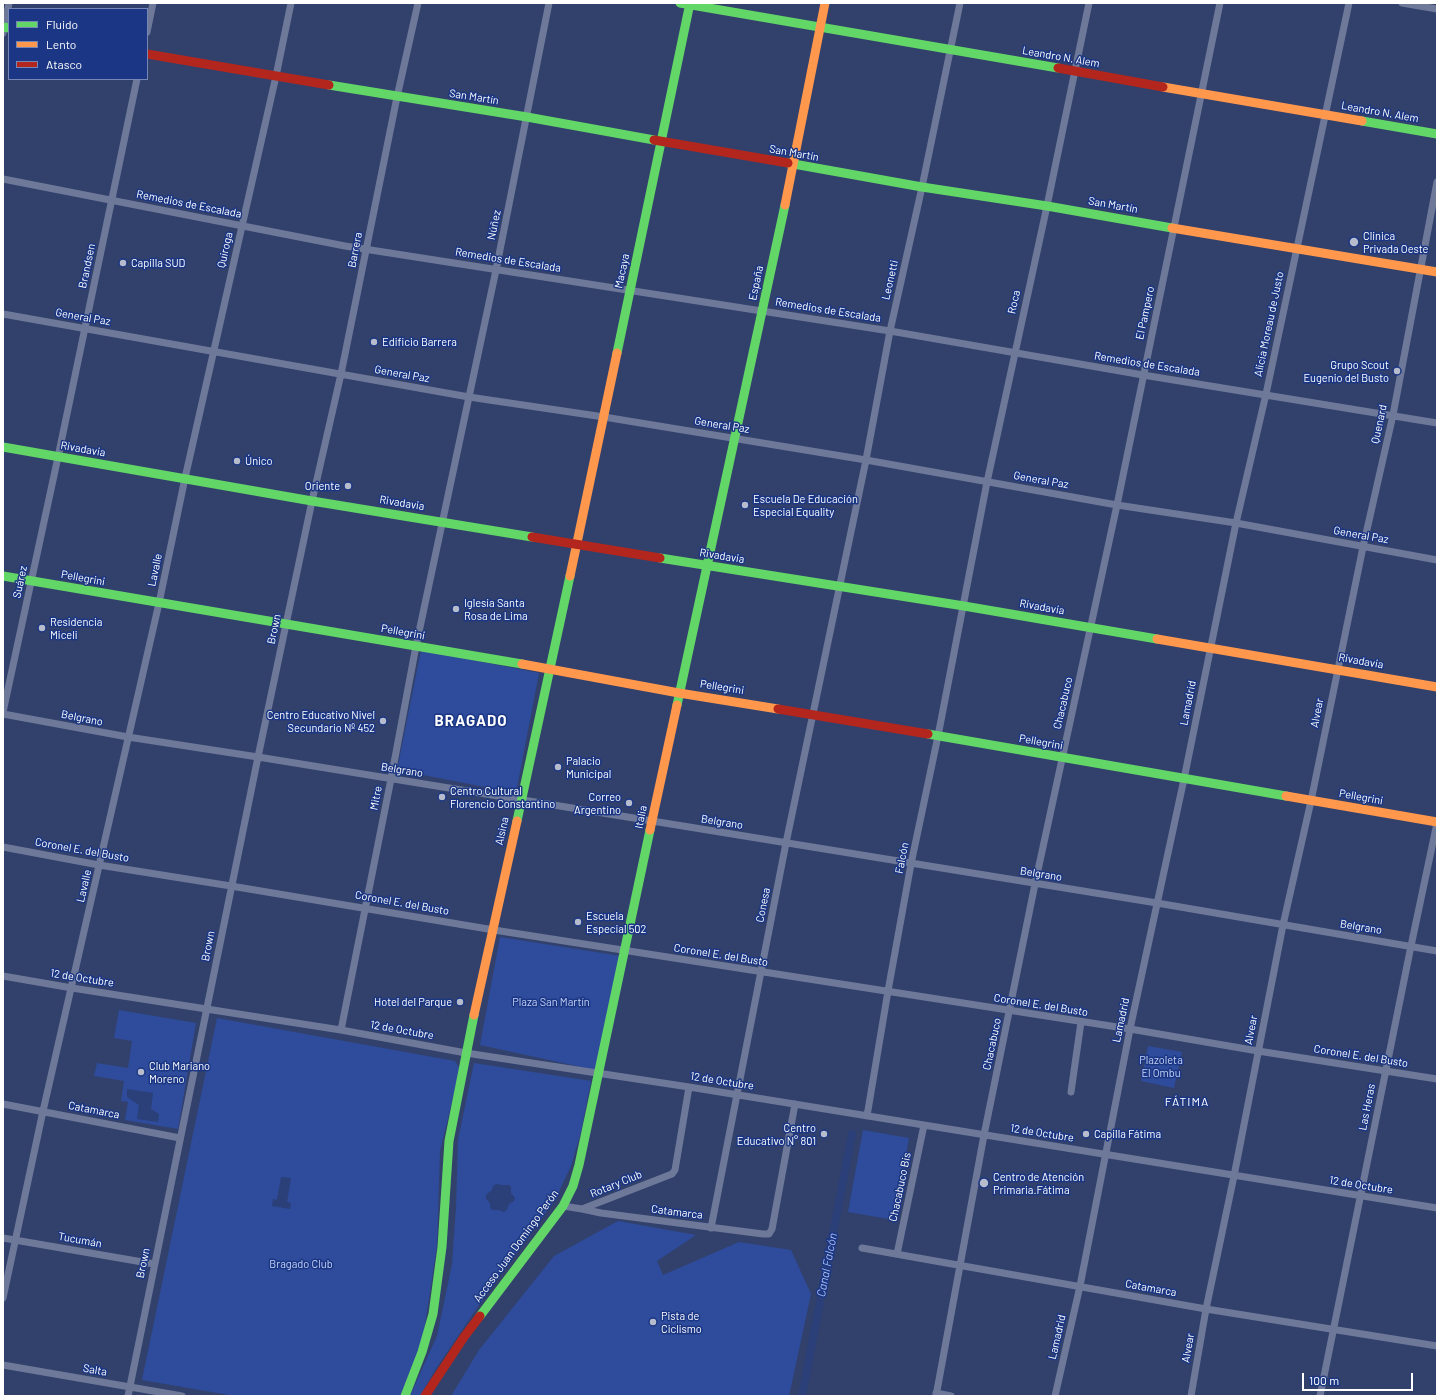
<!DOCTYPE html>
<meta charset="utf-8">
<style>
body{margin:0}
#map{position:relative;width:1440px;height:1399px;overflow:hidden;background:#32416c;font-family:Barlow,sans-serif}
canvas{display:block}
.frame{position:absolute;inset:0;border:4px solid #fff;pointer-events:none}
.legend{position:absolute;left:8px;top:8px;width:140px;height:72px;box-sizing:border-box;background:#1a3684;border:1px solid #7686b5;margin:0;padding:5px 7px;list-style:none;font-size:12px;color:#fff}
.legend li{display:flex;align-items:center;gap:8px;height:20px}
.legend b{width:20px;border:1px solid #7686b5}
.scale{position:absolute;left:1302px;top:1373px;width:111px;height:18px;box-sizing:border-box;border:2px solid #fff;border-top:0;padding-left:5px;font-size:12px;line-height:14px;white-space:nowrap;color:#fff;-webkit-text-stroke:3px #1a3684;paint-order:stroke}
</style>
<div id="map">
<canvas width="1440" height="1399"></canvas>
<div class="frame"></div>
<ul class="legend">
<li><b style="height:5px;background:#63d668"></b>Fluido</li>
<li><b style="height:5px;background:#ff974d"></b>Lento</li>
<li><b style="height:5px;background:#b3261e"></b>Atasco</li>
</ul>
<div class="scale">100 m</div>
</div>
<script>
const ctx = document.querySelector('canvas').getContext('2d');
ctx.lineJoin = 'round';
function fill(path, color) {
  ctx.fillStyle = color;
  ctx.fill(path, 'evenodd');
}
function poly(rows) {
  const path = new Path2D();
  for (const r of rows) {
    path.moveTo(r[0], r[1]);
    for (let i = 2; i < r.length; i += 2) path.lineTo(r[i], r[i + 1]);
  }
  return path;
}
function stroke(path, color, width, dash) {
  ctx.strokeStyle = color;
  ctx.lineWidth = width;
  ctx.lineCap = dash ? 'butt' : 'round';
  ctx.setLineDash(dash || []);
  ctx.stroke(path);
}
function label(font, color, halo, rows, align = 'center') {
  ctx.font = font + ' Barlow,sans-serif';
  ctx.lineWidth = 3;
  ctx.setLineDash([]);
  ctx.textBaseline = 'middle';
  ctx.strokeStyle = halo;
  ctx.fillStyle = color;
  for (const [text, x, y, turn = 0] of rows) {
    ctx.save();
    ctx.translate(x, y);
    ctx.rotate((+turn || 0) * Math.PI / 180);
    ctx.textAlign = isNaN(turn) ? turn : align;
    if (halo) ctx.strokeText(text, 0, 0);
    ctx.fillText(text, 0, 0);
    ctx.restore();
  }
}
const green = poly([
 [421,650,539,673,516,793,397,770],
 [500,937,621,956,595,1070,480,1045],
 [119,1010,196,1023,178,1129,125,1120,128,1102,121,1101,124,1081,94,1076,97,1063,128,1068,132,1041,114,1038],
 [217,1018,455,1061,460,1069,440,1151,437,1246,423,1338,401,1396,235,1396,142,1380],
 [1148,1046,1182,1052,1174,1088,1141,1081],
 [474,1063,591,1081,581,1132,571,1166,555,1200,498,1277,435,1370,420,1396,410,1396,437,1336,452,1264,456,1208,458,1140],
 [863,1130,909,1138,894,1220,848,1212],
 [618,1221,696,1235,657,1261,663,1275,739,1242,791,1250,811,1294,789,1396,451,1396,479,1350,554,1256]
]);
const water = poly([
 [127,1089,153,1093,151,1109,159,1114,158,1122,137,1119,139,1105,127,1097],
 [281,1177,291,1178,287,1202,291,1203,290,1209,272,1206,273,1199,277,1200],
 [498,1184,502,1185,509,1185,511,1187,511,1193,515,1198,514,1201,509,1204,507,1210,504,1212,499,1210,492,1210,490,1207,490,1203,486,1199,486,1195,491,1191,494,1185]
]);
const canal = poly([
 [802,1396,852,1134]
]);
const street = poly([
 [1402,3,1437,9],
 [147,32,153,3],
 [3,33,9,3],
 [3,179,345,246,890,331,1143,375,1437,423],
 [3,314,469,397,604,417,866,460,1117,505,1236,523,1437,560],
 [3,712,58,457,137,79],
 [3,714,128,737,258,757,1157,903,1437,951],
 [3,847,99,865,231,886,494,930,1130,1029,1258,1051,1437,1079],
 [3,976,72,988,341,1030,466,1053,689,1087,1437,1208],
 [341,1030,391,779,416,646,496,270,549,3],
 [1071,1092,1081,1022],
 [3,1104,180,1138],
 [867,1116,888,991,911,864,938,736,987,482,1047,206,1089,3],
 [563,1206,582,1209,672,1174,675,1170,689,1087],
 [582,1209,601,1213,763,1234,769,1234,772,1229,795,1104],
 [711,1228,786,843,866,460,890,331,922,187,960,3],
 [3,1238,154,1264],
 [862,1248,1206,1309,1437,1346],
 [897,1254,924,1125],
 [3,1298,43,1111,159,603,185,478,276,76,291,3],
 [3,1365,182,1396],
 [936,1393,951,1396],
 [128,1396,258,757,312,501,341,374,397,97,418,3],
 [936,1396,984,1135,1035,884,1117,505,1220,3],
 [1055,1396,1080,1286,1130,1029,1184,779,1236,523,1266,394,1349,3],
 [1191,1396,1206,1309,1234,1176,1283,925,1311,801,1363,547,1393,415,1437,182],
 [1320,1396,1411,946,1437,823]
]);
const fast = poly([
 [680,3,1058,68],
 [3,27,9,28],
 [329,85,527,117,654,140],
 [1362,121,1437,134],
 [788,163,922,187,1047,206,1172,228],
 [617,353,690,3],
 [3,447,312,501,532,537],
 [660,558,964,606,1157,639],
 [3,576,522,664],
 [677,705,785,205],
 [928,734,1286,796],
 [517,821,570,576],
 [480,1316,563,1206,573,1186,579,1165,650,830],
 [405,1396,422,1352,433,1314,442,1247,449,1141,474,1015]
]);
const slow = poly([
 [1163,87,1362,121],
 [785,205,825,3],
 [1172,228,1437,272],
 [570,576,617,353],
 [1157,639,1437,687],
 [522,664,679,693,778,709],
 [1286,796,1437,822],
 [650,830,677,705],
 [474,1015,517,821]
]);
const jam = poly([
 [147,54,329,85],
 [1058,68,1163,87],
 [654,140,788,163],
 [532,537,660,558],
 [778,709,928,734],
 [425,1396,464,1337,480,1316]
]);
const markers = [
 [1354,242,5,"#b7bccc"],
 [123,263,4,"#b7bccc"],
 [374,342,4,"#b7bccc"],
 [1397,371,4,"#b7bccc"],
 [237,461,4,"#b7bccc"],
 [348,486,4,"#b7bccc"],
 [745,505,4,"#b7bccc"],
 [456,609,4,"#b7bccc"],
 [42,628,4,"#b7bccc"],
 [383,721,4,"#b7bccc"],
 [558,767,4,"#b7bccc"],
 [442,797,4,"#b7bccc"],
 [629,803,4,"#b7bccc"],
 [578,922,4,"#b7bccc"],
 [460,1002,4,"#b7bccc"],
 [141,1072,4,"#b7bccc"],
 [824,1134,4,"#b7bccc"],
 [1086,1134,4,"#b7bccc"],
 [984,1183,5,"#b7bccc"],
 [653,1322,4,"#b7bccc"]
];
const streetNames = [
 ["Leandro N. Alem",1061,57,10],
 ["San Martín",474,97,9],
 ["Leandro N. Alem",1380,112,10],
 ["San Martín",794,153,10],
 ["Remedios de Escalada",189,204,11],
 ["San Martín",1113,205,10],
 ["Núñez",494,225,-78],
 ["Quiroga",225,250,-77],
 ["Barrera",355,250,-79],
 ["Remedios de Escalada",508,260,9],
 ["Brandsen",87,266,-78],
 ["Macaya",622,271,-78],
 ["Leonetti",890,280,-77],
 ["España",756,283,-78],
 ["Roca",1014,302,-78],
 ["Remedios de Escalada",828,310,9],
 ["El Pampero",1145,313,-78],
 ["General Paz",83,317,10],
 ["Alicia Moreau de Justo",1269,324,-78],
 ["Remedios de Escalada",1147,364,9],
 ["General Paz",402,374,10],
 ["Quenard",1379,424,-78],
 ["General Paz",722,425,9],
 ["Rivadavia",83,449,10],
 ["General Paz",1041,480,10],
 ["Rivadavia",402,503,9],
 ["General Paz",1361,535,10],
 ["Rivadavia",722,556,9],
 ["Lavalle",155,570,-78],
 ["Pellegrini",83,578,10],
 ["Suárez",20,582,-78],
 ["Rivadavia",1042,607,10],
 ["Brown",274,629,-78],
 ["Pellegrini",403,632,10],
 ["Rivadavia",1361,661,10],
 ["Pellegrini",722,687,9],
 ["Chacabuco",1063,703,-77],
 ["Lamadrid",1188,703,-79],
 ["Alvear",1317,713,-79],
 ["Belgrano",82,718,11],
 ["Pellegrini",1041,742,10],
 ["Belgrano",402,770,9],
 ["Pellegrini",1361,797,10],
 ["Mitre",376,798,-79],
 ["Italia",641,817,-78],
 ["Belgrano",722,822,9],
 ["Alsina",502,831,-78],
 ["Coronel E. del Busto",82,850,10],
 ["Falcón",902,858,-79],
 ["Belgrano",1041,874,9],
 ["Lavalle",84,886,-77],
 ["Coronel E. del Busto",402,903,10],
 ["Conesa",763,905,-79],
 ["Belgrano",1361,927,9],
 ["Brown",208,946,-79],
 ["Coronel E. del Busto",721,955,9],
 ["12 de Octubre",82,978,9],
 ["Coronel E. del Busto",1041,1005,9],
 ["Lamadrid",1121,1020,-78],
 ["12 de Octubre",402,1030,10],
 ["Alvear",1251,1030,-79],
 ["Chacabuco",992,1044,-78],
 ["Coronel E. del Busto",1361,1056,9],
 ["12 de Octubre",722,1081,9],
 ["Las Heras",1367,1107,-79],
 ["Catamarca",94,1110,11],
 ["12 de Octubre",1042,1133,9],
 ["Rotary Club",616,1184,-22],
 ["12 de Octubre",1361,1185,9],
 ["Chacabuco Bis",900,1187,-78],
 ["Catamarca",677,1212,7],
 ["Tucumán",80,1240,10],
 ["Acceso Juan Domingo Perón",516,1246,-54],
 ["Brown",143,1263,-78],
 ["Catamarca",1151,1288,10],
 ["Lamadrid",1057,1337,-77],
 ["Alvear",1188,1348,-80],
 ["Salta",95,1370,10]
];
const poiNames = [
 ["Clinica",1363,236],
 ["Privada Oeste",1363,249],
 ["Capilla SUD",131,263],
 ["Edificio Barrera",382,342],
 ["Grupo Scout",1389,365,"right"],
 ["Eugenio del Busto",1389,378,"right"],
 ["Único",245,461],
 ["Oriente",340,486,"right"],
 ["Escuela De Educación",753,499],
 ["Especial Equality",753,512],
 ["Iglesia Santa",464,603],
 ["Rosa de Lima",464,616],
 ["Residencia",50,622],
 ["Miceli",50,635],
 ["Centro Educativo Nivel",375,715,"right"],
 ["Secundario Nº 452",375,728,"right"],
 ["Palacio",566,761],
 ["Municipal",566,774],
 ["Centro Cultural",450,791],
 ["Florencio Constantino",450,804],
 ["Correo",621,797,"right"],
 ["Argentino",621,810,"right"],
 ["Escuela",586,916],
 ["Especial 502",586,929],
 ["Hotel del Parque",452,1002,"right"],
 ["Club Mariano",149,1066],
 ["Moreno",149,1079],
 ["Centro",816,1128,"right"],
 ["Educativo N° 801",816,1141,"right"],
 ["Capilla Fátima",1094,1134],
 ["Centro de Atención",993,1177],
 ["Primaria.Fátima",993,1190],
 ["Pista de",661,1316],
 ["Ciclismo",661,1329]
];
const parkNames = [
 ["Plaza San Martín",551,1002],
 ["Plazoleta",1161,1060],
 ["El Ombu",1161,1073],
 ["Bragado Club",301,1264]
];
const neighbourhoodNames = [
 ["FÁTIMA",1187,1102]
];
const waterNames = [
 ["Canal Falcón",827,1265,-79]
];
const districtNames = [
 ["BRAGADO",471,721]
];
fill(green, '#2e4c9b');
fill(water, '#2b3f78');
stroke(canal, '#2b3f78', 8);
stroke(street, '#6e799a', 7);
stroke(fast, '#63d668', 9);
stroke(slow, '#ff974d', 9);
stroke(jam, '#b3261e', 9);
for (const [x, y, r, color] of markers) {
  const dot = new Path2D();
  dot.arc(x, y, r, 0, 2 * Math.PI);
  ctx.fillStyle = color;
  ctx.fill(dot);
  stroke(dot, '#1a3684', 1.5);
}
label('11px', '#fff', '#1a3684', streetNames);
label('11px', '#fff', '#1a3684', poiNames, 'left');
label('11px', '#c5d3f8', '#1a3684', parkNames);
ctx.letterSpacing = '1px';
label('12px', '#fff', '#1a3684', neighbourhoodNames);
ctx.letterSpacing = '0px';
label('italic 12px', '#acc0f3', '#1a3684', waterNames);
ctx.letterSpacing = '1px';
label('bold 15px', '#fff', '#1a3684', districtNames);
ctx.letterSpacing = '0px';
</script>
